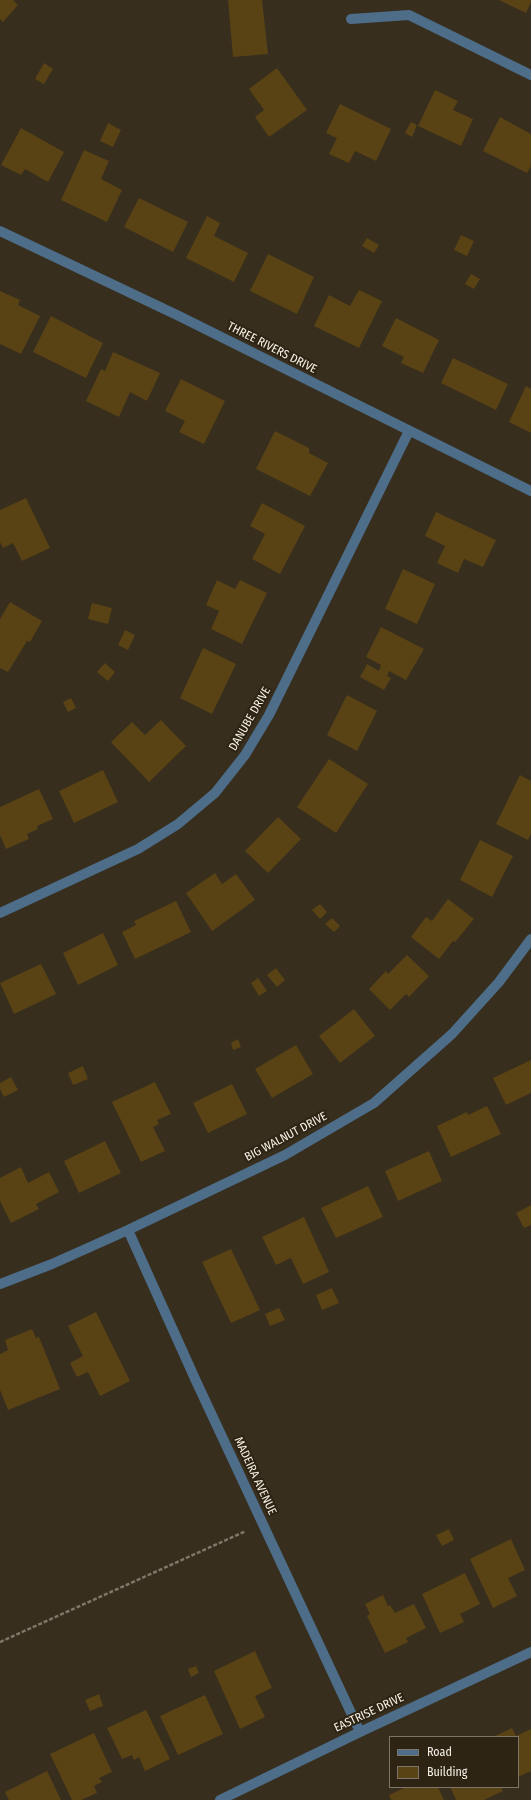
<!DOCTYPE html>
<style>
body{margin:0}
#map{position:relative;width:531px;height:1800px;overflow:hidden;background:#372e1e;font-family:"Fira Sans Condensed",sans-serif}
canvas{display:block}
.legend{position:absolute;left:389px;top:1736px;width:130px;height:52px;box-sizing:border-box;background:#2d2414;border:1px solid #7d7668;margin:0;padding:5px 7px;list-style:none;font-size:12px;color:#f5f0e5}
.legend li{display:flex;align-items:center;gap:8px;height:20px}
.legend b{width:20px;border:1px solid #7d7668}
</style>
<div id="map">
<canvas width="531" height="1800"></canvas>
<ul class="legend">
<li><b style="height:5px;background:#4d6d89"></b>Road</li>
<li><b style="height:11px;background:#594214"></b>Building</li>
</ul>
</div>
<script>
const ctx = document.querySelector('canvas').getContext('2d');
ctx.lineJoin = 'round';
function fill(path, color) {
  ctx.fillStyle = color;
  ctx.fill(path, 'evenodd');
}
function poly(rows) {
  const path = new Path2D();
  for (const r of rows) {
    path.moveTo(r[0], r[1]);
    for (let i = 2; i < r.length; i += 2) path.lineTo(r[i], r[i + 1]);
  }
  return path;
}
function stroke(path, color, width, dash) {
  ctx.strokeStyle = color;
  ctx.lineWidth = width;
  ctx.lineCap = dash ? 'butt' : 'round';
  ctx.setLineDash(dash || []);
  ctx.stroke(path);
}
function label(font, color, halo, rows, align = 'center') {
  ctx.font = font + ' "Fira Sans Condensed",sans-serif';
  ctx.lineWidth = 4;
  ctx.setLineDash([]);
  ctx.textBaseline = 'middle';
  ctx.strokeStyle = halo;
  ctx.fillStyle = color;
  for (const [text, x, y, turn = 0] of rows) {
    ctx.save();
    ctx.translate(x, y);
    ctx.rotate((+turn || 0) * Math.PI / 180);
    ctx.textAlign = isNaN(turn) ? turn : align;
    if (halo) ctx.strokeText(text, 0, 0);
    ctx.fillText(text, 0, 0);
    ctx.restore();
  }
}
const building = poly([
 [0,0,13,0,18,5,3,22,0,19],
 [228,0,262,0,268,54,233,57],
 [499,0,531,0,531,2,526,13],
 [44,63,53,69,44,84,35,79],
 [277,68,307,110,269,137,255,117,264,110,249,89],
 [435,90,458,101,453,110,473,119,461,146,418,126],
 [340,104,391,129,376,161,355,151,349,163,329,154,337,138,326,133],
 [500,117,531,134,531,166,527,173,483,151],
 [411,122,417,125,412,137,405,133],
 [108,123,121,130,113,147,100,141],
 [21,128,64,152,48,182,25,169,21,175,1,165],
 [84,150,109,161,101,179,122,190,107,222,61,200],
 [139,198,188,222,173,252,124,227],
 [207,216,220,223,214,236,248,253,234,282,186,258],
 [461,235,474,241,467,256,454,250],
 [367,238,379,245,374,253,362,246],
 [268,254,314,277,297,314,250,291],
 [471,274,480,279,474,289,465,284],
 [359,290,382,301,359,348,314,326,329,295,350,306],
 [0,291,20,300,18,305,40,316,21,354,0,344],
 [51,316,103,343,86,378,33,352],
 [396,318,439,340,423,373,401,363,404,357,382,346],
 [113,352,160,373,147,401,130,392,119,417,86,401,101,369,105,371],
 [453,358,508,384,496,410,441,383],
 [181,379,225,401,204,444,179,432,185,421,165,411],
 [526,386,531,389,531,433,509,422],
 [275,431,309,448,309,453,328,463,310,496,256,469],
 [26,498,50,548,22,561,13,543,3,548,0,542,0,510],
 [262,503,305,526,280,574,252,559,265,534,250,526],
 [436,512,496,540,483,567,464,559,458,573,437,563,445,546,425,536],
 [403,569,435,584,417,624,385,609],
 [217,580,235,589,240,580,267,593,242,644,211,629,219,611,206,605],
 [10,602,42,621,30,642,27,641,8,672,0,668,0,619],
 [92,603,112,608,108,624,88,619],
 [381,627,424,649,406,680,389,671,387,676,391,678,384,690,360,677,367,664,379,671,381,665,366,657],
 [125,630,135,635,128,650,118,645],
 [203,648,236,664,212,714,180,698],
 [105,663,115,672,108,681,97,672],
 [347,695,377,711,357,751,327,735],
 [71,698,76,708,68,712,63,702],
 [161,720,186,746,149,782,111,742,132,722,145,735],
 [329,759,368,784,336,833,297,807],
 [103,770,118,802,74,823,59,791],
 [520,775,531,781,531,834,528,840,496,824],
 [39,789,53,819,37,826,38,829,27,834,29,839,6,849,0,835,0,807],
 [278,817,301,839,268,873,245,851],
 [480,840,513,856,492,897,460,880],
 [215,873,222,884,236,874,255,900,212,931,186,893],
 [448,899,474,919,455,942,453,941,439,959,411,937,426,917,432,921],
 [176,901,191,932,135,959,122,932,136,925,134,921],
 [320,904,327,912,320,919,312,910],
 [332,918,340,926,334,932,325,924],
 [103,933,118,965,78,985,63,953],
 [407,955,429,976,409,997,406,994,390,1010,369,989,386,971,388,974],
 [41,964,56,994,14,1014,0,983],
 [276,968,285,980,277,987,267,975],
 [258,978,267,991,259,996,251,983],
 [354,1009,375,1036,340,1063,319,1036],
 [238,1039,241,1047,233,1050,231,1043],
 [296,1045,313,1074,272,1098,255,1069],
 [531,1060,531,1093,506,1105,493,1078],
 [83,1066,88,1079,73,1085,68,1073],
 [11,1077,18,1090,4,1097,0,1089,0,1083],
 [155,1082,171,1114,157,1120,159,1124,153,1127,165,1151,141,1162,112,1102],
 [232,1084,247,1114,208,1133,193,1103],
 [487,1106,501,1134,451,1157,437,1126,467,1112,468,1115],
 [105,1141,121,1173,79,1193,64,1161],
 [429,1151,442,1181,398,1201,385,1171],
 [21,1167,28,1183,49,1172,59,1192,36,1204,39,1209,11,1223,0,1201,0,1178],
 [368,1186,383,1217,336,1238,321,1208],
 [531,1205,531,1225,524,1228,516,1213],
 [304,1217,329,1272,303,1284,291,1258,276,1265,262,1237],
 [231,1249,260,1310,231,1323,202,1262],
 [332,1288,339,1303,322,1310,316,1295],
 [279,1308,285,1320,270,1326,265,1314],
 [96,1312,130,1381,100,1396,88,1372,77,1377,70,1363,83,1356,68,1326],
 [32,1329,36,1338,39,1337,60,1389,8,1410,0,1390,0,1354,8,1350,5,1340],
 [449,1529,454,1540,442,1546,436,1535],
 [511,1539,525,1570,508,1578,517,1596,493,1608,470,1559],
 [465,1573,480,1604,460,1614,464,1622,440,1633,422,1594],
 [383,1595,388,1606,390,1605,395,1613,414,1604,426,1628,406,1638,408,1642,385,1653,367,1616,370,1614,365,1604],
 [255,1651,272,1688,255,1696,265,1717,240,1729,214,1671],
 [196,1666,199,1673,191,1677,188,1669],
 [99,1694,103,1706,90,1711,85,1700],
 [205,1695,223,1734,178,1755,160,1716],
 [146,1710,170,1759,145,1771,139,1757,134,1760,132,1755,122,1759,107,1728],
 [512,1728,516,1736,531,1729,531,1771,518,1777,518,1737,493,1737],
 [94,1733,112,1772,99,1778,102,1782,94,1786,97,1793,81,1800,72,1800,50,1754],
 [47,1771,61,1800,9,1800,5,1792],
 [406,1787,438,1787,444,1800,391,1800,389,1795],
 [450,1787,501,1787,503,1791,484,1800,456,1800]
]);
const path = poly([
 [0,1642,246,1531]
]);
const minor = poly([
 [351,19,409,15,531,75],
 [0,231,179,316,531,491],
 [0,913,138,849,178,824,215,793,245,755,269,715,409,431],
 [128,1230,196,1381,360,1732],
 [0,1284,52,1264,128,1230,285,1155,374,1103,452,1034,499,982,531,939],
 [220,1800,360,1732,531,1652]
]);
const streetNames = [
 ["THREE RIVERS DRIVE",272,348,27],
 ["DANUBE DRIVE",250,719,-60],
 ["BIG WALNUT DRIVE",286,1137,-28],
 ["MADEIRA AVENUE",255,1476,65],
 ["EASTRISE DRIVE",369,1713,-25]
];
fill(building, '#594214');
stroke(path, '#7f786a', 2.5, [4, 2]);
stroke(minor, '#4d6d89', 10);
label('12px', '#f5f0e5', '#2d2414', streetNames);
</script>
